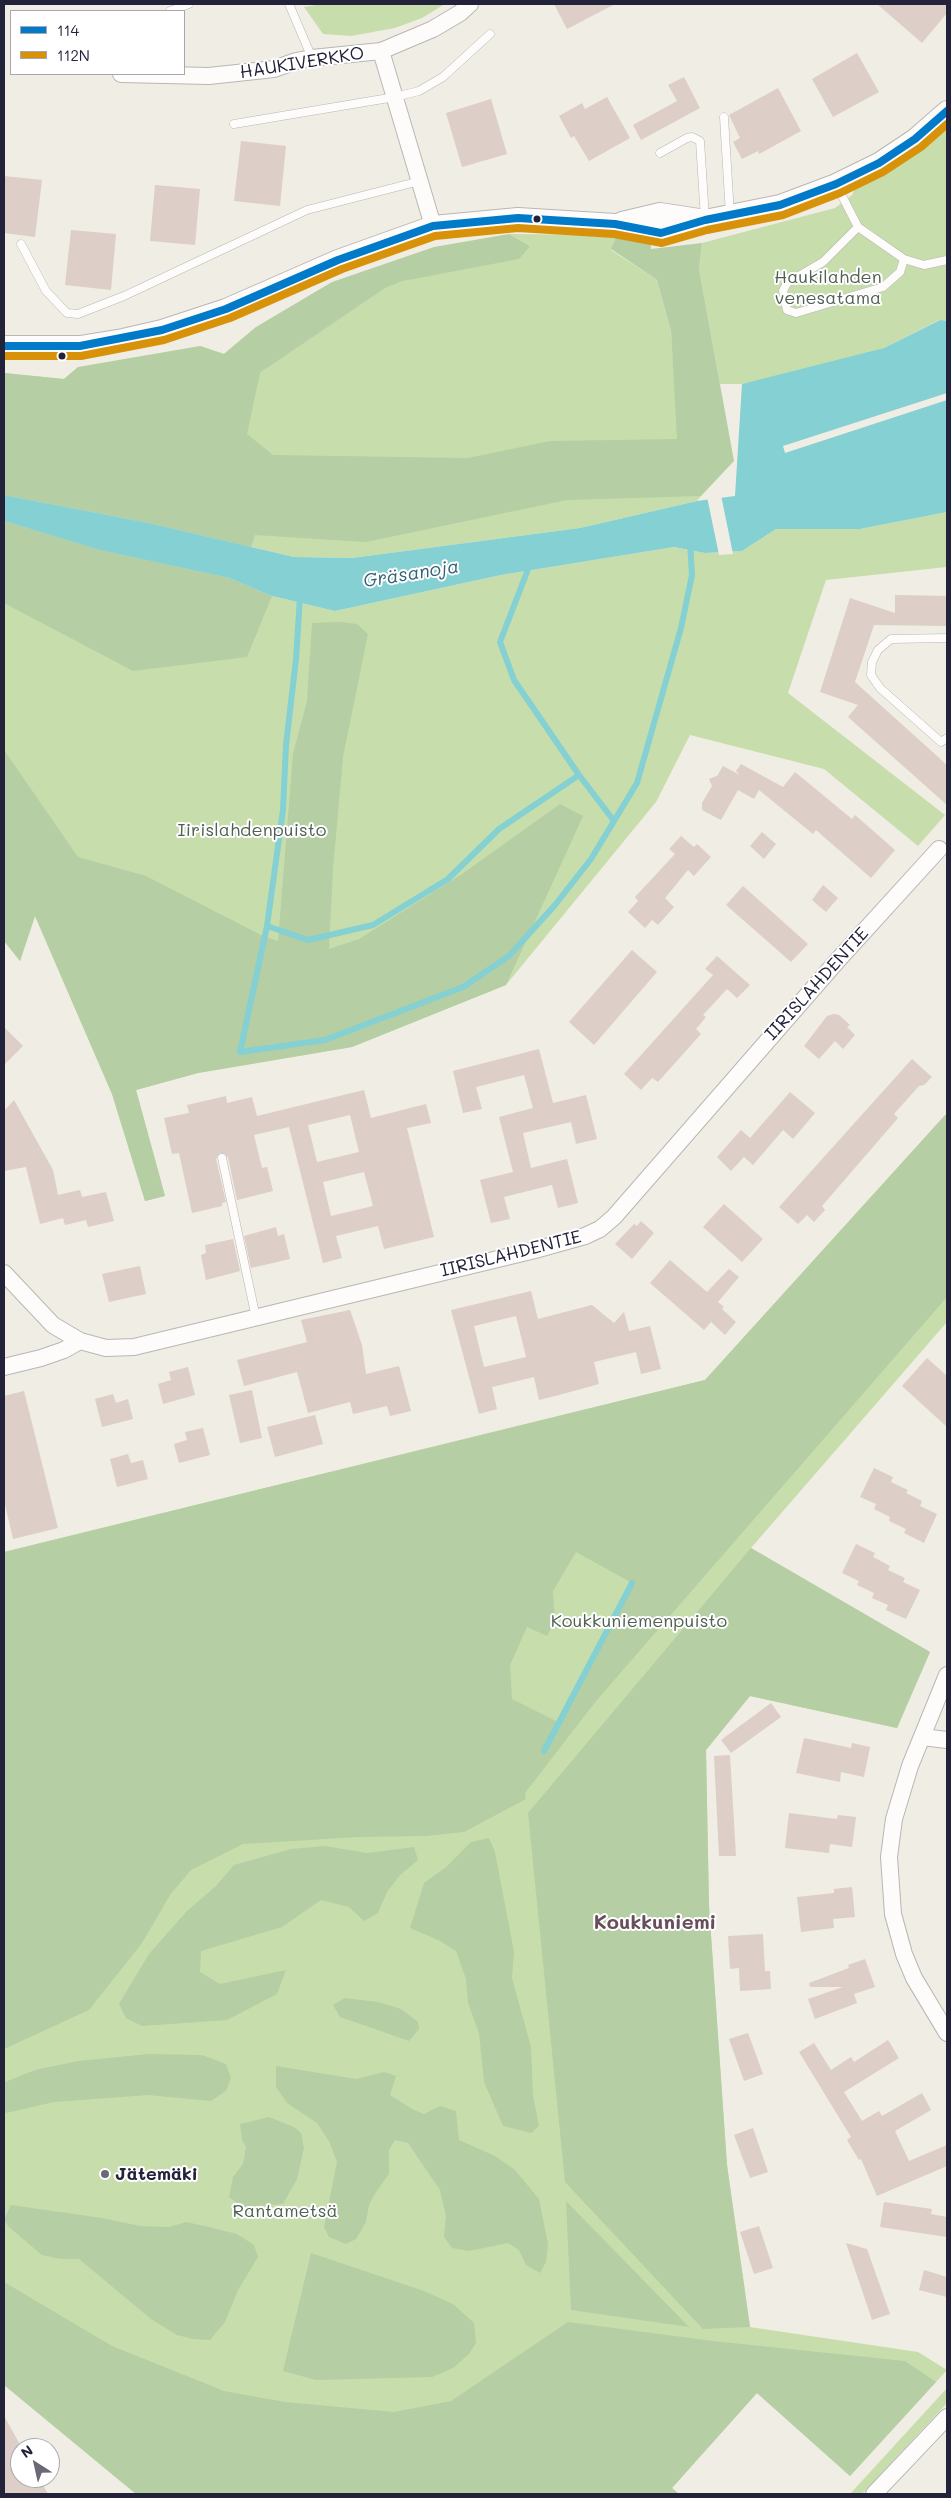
<!DOCTYPE html>
<meta charset="utf-8">
<style>
body{margin:0}
#map{position:relative;width:951px;height:2498px;overflow:hidden;background:#f0ede4;font-family:Mali,sans-serif}
canvas{display:block}
.frame{position:absolute;inset:0;border:5px solid #22223b;pointer-events:none}
.legend{position:absolute;left:10px;top:10px;width:175px;height:65px;box-sizing:border-box;background:#fff;border:1px solid #a7a7b1;margin:0;padding:6px 9px;list-style:none;font-size:15px;color:#22223b}
.legend li{display:flex;align-items:center;gap:10px;height:25px}
.legend b{width:25px;border:1px solid #a7a7b1}
.north{position:absolute;left:10px;top:2438px;width:50px;height:50px;box-sizing:border-box;background:#fff;border:1px solid #a7a7b1;border-radius:50%;rotate:325deg;font-size:14px;font-weight:700;line-height:20px;text-align:center;color:#22223b}
.north::after{content:'';display:block;margin:auto;width:18px;height:22px;background:#6a6976;clip-path:polygon(50% 0,100% 100%,50% 72%,0 100%)}
</style>
<div id="map">
<canvas width="951" height="2498"></canvas>
<div class="frame"></div>
<ul class="legend">
<li><b style="height:6px;background:#007ac9"></b>114</li>
<li><b style="height:6px;background:#d79209"></b>112N</li>
</ul>
<div class="north">N</div>
</div>
<script>
const ctx = document.querySelector('canvas').getContext('2d');
ctx.lineJoin = 'round';
function fill(path, color) {
  ctx.fillStyle = color;
  ctx.fill(path, 'evenodd');
}
function poly(rows) {
  const path = new Path2D();
  for (const r of rows) {
    path.moveTo(r[0], r[1]);
    for (let i = 2; i < r.length; i += 2) path.lineTo(r[i], r[i + 1]);
  }
  return path;
}
function stroke(path, color, width, dash) {
  ctx.strokeStyle = color;
  ctx.lineWidth = width;
  ctx.lineCap = dash ? 'butt' : 'round';
  ctx.setLineDash(dash || []);
  ctx.stroke(path);
}
function label(font, color, halo, rows, align = 'center') {
  ctx.font = font + ' Mali,sans-serif';
  ctx.lineWidth = 4;
  ctx.setLineDash([]);
  ctx.textBaseline = 'middle';
  ctx.strokeStyle = halo;
  ctx.fillStyle = color;
  for (const [text, x, y, turn = 0] of rows) {
    ctx.save();
    ctx.translate(x, y);
    ctx.rotate((+turn || 0) * Math.PI / 180);
    ctx.textAlign = isNaN(turn) ? turn : align;
    if (halo) ctx.strokeText(text, 0, 0);
    ctx.fillText(text, 0, 0);
    ctx.restore();
  }
}
const green = poly([
 [322,4,445,4,422,18,395,28,351,36,323,34,304,7],
 [947,121,947,321,939,320,884,348,852,358,742,384,720,384,699,269,702,243,835,208,852,195,856,186,904,156],
 [509,234,617,235,611,250,657,280,671,331,678,439,701,496,697,501,580,528,352,558,294,557,149,523,4,495,4,373,64,379,78,367,132,447,200,346,224,354,256,327,260,373,384,288,403,281,530,246],
 [947,512,947,567,826,580,788,693,945,815,918,846,824,769,690,735,656,802,506,985,352,1047,198,1073,136,1090,165,1196,145,1201,112,1094,35,916,20,961,4,941,4,521,101,550,229,578,272,596,335,611,501,575,674,547,705,553,742,551,776,529,860,529],
 [947,1113,947,1322,751,1548,930,1652,897,1728,750,1696,706,1750,709,1906,727,2165,750,2327,918,2352,947,2370,850,2476,757,2393,672,2488,679,2494,136,2494,4,2385,4,1552,705,1380],
 [947,2388,947,2403,862,2494,850,2494]
]);
const forest = poly([
 [509,234,530,246,519,259,403,281,385,288,260,373,247,434,273,455,468,458,550,441,677,439,671,331,657,280,611,249,617,235,651,241,651,249,702,243,699,269,734,461,701,496,567,500,366,542,255,535,251,547,149,523,4,495,4,373,64,379,78,367,200,346,224,354,256,327,332,282,434,247],
 [4,521,101,550,229,578,272,596,247,657,133,671,4,603],
 [340,622,357,624,368,634,343,757,333,869,329,949,359,939,462,874,560,804,583,816,506,985,352,1047,198,1073,136,1090,165,1196,145,1201,112,1094,35,916,20,961,4,941,4,750,78,857,146,876,263,936,278,941,293,754,307,701,312,623],
 [947,1113,947,1297,596,1701,525,1793,526,1799,464,1832,426,1836,359,1837,243,1844,191,1870,170,1895,142,1943,89,2010,4,2049,4,1552,705,1380],
 [576,1552,632,1583,558,1722,512,1699,510,1665,527,1627,547,1636,555,1621,553,1591],
 [751,1548,930,1652,897,1728,750,1696,706,1750,709,1906,727,2165,750,2327,703,2329,565,2182,528,1813],
 [489,1838,495,1852,514,1952,512,1978,531,2047,533,2096,539,2126,531,2133,503,2126,484,2082,479,2033,468,2003,466,1979,456,1951,440,1941,410,1928,424,1883,446,1867,471,1842],
 [325,1846,367,1853,414,1847,418,1860,400,1875,387,1892,378,1913,364,1921,349,1907,321,1900,282,1927,201,1951,200,1972,220,1984,286,1970,277,1994,227,2020,142,2026,126,2018,119,2004,149,1954,186,1912,216,1886,234,1865,291,1849],
 [345,1998,378,2002,401,2009,418,2022,419,2029,409,2041,340,2017,333,2005],
 [149,2054,202,2055,226,2064,231,2078,226,2091,211,2101,148,2095,54,2102,6,2113,4,2110,5,2082,35,2070,78,2061],
 [276,2066,356,2079,384,2072,396,2076,390,2095,412,2109,424,2114,440,2106,456,2111,459,2140,495,2156,515,2170,539,2199,548,2244,546,2262,540,2273,526,2265,519,2250,508,2243,469,2251,452,2248,444,2237,446,2216,440,2190,408,2143,395,2140,389,2150,389,2174,374,2195,369,2205,366,2222,356,2239,346,2244,329,2237,324,2227,337,2162,329,2141,317,2123,287,2103,276,2087],
 [269,2117,294,2127,301,2133,304,2148,297,2179,283,2204,243,2207,229,2197,233,2177,243,2164,246,2147,242,2140,240,2124],
 [566,2201,689,2327,571,2310],
 [11,2205,102,2218,140,2226,169,2227,186,2222,209,2227,237,2234,254,2245,258,2257,238,2290,225,2322,210,2340,193,2339,177,2335,151,2319,79,2259,60,2259,42,2255,9,2227,4,2220],
 [311,2253,424,2291,453,2304,474,2323,476,2343,469,2354,453,2368,432,2377,316,2380,283,2371],
 [4,2282,112,2346,224,2391,285,2402,394,2412,451,2401,568,2322,713,2341,905,2361,936,2382,850,2476,757,2393,672,2488,679,2494,136,2494,4,2385]
]);
const water = poly([
 [940,320,947,321,947,512,860,529,776,529,742,551,705,553,674,547,501,575,335,611,272,596,229,578,100,550,4,521,4,495,149,523,294,557,352,558,580,528,697,501,735,496,742,384,884,348]
]);
const pier = poly([
 [947,393,947,400,785,453,783,446],
 [721,495,733,554,719,555,707,497]
]);
const stream = poly([
 [530,564,500,642,514,680,579,775],
 [300,597,296,659,286,745,283,810,267,926,240,1052,325,1040,463,987,509,956,555,905,591,859,637,783,681,628,692,575,690,542],
 [267,926,308,940,373,925,448,879,499,829,579,775,614,821],
 [544,1751,632,1583]
]);
const building = poly([
 [554,4,615,4,567,29],
 [877,4,947,4,947,13,922,43],
 [857,53,879,92,833,117,812,79],
 [684,77,700,108,641,140,633,125,677,101,668,85],
 [778,88,801,131,759,154,758,151,742,159,733,142,740,138,729,115],
 [607,97,630,138,589,161,574,136,571,138,559,116,582,103,585,109],
 [491,99,507,154,462,167,446,113],
 [241,141,286,146,280,206,234,201],
 [4,176,42,180,35,237,4,233],
 [155,185,200,189,195,245,150,241],
 [71,230,116,234,111,290,65,285],
 [895,595,947,596,947,626,874,625,855,682,947,765,947,805,848,717,858,705,820,692,850,598,895,613],
 [741,764,783,787,795,772,852,819,855,815,895,850,871,878,816,830,813,834,759,790,754,799,738,790,721,820,702,810,702,803,712,786,709,779,717,776,723,766,740,775,736,771],
 [762,832,776,844,764,859,750,846],
 [681,836,694,847,697,844,711,857,694,876,688,870,665,898,674,907,658,925,652,920,645,928,628,912,638,901,635,897,675,854,669,849],
 [823,885,838,898,826,912,812,900],
 [743,886,808,944,791,962,726,905],
 [632,950,657,972,594,1045,569,1022],
 [717,956,750,985,737,998,727,989,703,1015,706,1017,696,1029,701,1034,658,1082,652,1078,641,1090,624,1074,713,975,705,969],
 [834,1014,839,1015,850,1025,847,1027,855,1035,843,1049,835,1041,819,1059,804,1046,827,1016],
 [4,1027,23,1046,4,1065],
 [539,1049,553,1103,586,1095,597,1139,576,1144,571,1122,523,1133,531,1168,567,1159,578,1203,558,1208,552,1185,504,1197,510,1219,491,1223,480,1180,513,1172,499,1117,533,1108,524,1075,476,1087,482,1109,463,1113,453,1071],
 [912,1059,932,1077,924,1085,919,1086,894,1114,898,1118,822,1206,825,1210,814,1222,807,1215,798,1224,779,1207],
 [364,1090,371,1118,426,1104,431,1123,407,1128,434,1237,384,1249,378,1226,336,1236,342,1258,323,1263,289,1127,254,1135,262,1168,267,1167,273,1191,237,1200,228,1157,220,1153,216,1159,226,1202,222,1203,222,1206,192,1213,179,1153,172,1154,164,1118,189,1113,187,1105,226,1096,227,1103,252,1097,257,1116],
 [350,1115,359,1152,317,1162,308,1125],
 [364,1172,373,1206,331,1216,323,1182],
 [790,1092,815,1113,793,1139,783,1130,753,1165,744,1157,731,1171,717,1157,741,1130,750,1138],
 [14,1100,53,1170,58,1195,80,1190,82,1197,106,1192,114,1221,88,1227,86,1220,65,1225,63,1218,40,1224,26,1167,4,1171,4,1111],
 [724,1204,763,1239,742,1262,703,1227],
 [641,1221,654,1233,632,1259,615,1244,634,1224,637,1226],
 [276,1227,278,1236,284,1234,290,1259,251,1268,244,1236],
 [233,1239,240,1271,206,1280,201,1255,206,1253,205,1245],
 [670,1260,707,1292,729,1269,739,1277,718,1302,724,1307,722,1309,736,1322,725,1335,711,1322,704,1330,650,1283],
 [140,1266,146,1294,109,1302,102,1274],
 [531,1291,538,1319,592,1305,614,1323,624,1312,629,1331,650,1326,661,1369,641,1374,636,1352,594,1362,599,1384,559,1395,539,1400,534,1377,492,1387,497,1409,479,1414,451,1310],
 [516,1316,526,1357,484,1367,474,1326],
 [350,1310,362,1345,366,1374,399,1366,411,1411,390,1416,387,1406,353,1414,350,1402,308,1413,297,1372,244,1386,237,1360,307,1342,301,1320],
 [927,1358,947,1376,947,1427,902,1386],
 [188,1367,195,1395,163,1404,158,1384,171,1380,169,1372],
 [252,1390,262,1438,240,1443,229,1395],
 [24,1391,58,1528,13,1539,4,1500,4,1396],
 [113,1394,116,1403,128,1399,133,1419,102,1427,95,1399],
 [315,1415,323,1444,275,1457,267,1427],
 [203,1428,210,1455,179,1463,174,1444,187,1440,185,1432],
 [128,1454,131,1463,143,1460,148,1479,117,1487,110,1459],
 [874,1468,893,1477,891,1482,908,1490,906,1493,922,1501,920,1506,937,1514,924,1543,904,1533,906,1529,889,1521,890,1517,874,1509,876,1504,860,1497],
 [856,1544,875,1553,873,1557,890,1566,888,1570,905,1578,903,1582,920,1590,906,1619,886,1610,888,1605,872,1598,874,1593,857,1585,859,1581,842,1573],
 [771,1703,781,1717,731,1753,721,1740],
 [804,1738,851,1748,852,1743,870,1747,864,1777,841,1772,840,1782,796,1773],
 [730,1755,736,1856,719,1856,714,1756],
 [789,1813,837,1819,838,1815,856,1817,852,1847,830,1844,829,1853,785,1848],
 [852,1887,855,1917,833,1919,834,1928,801,1932,797,1897,834,1893,834,1889],
 [763,1934,765,1971,770,1971,771,1989,740,1991,739,1968,730,1969,728,1936],
 [865,1959,875,1987,854,1994,857,2003,815,2019,808,1999,843,1987,810,1987,809,1983,849,1968,848,1965],
 [748,2033,763,2074,744,2081,729,2039],
 [888,2040,899,2058,844,2092,862,2121,879,2111,882,2116,922,2093,931,2110,895,2131,909,2161,947,2145,947,2166,877,2196,861,2159,859,2160,847,2140,851,2137,799,2052,814,2043,831,2070,851,2057,854,2062],
 [753,2128,768,2172,750,2178,734,2135],
 [884,2202,932,2209,931,2214,947,2217,947,2237,880,2227],
 [759,2226,773,2268,754,2274,740,2232],
 [846,2243,867,2249,890,2314,872,2320],
 [924,2270,947,2277,947,2297,919,2290],
 [4,2416,22,2448,20,2478,39,2478,48,2494,4,2494]
]);
const service = poly([
 [289,4,312,58],
 [170,11,189,4],
 [724,117,730,215],
 [234,124,395,97,419,91,443,77,490,34],
 [660,153,687,138,692,137,700,141,705,219],
 [837,186,858,227,904,259,924,265,947,260],
 [858,227,823,262,787,283,783,291,787,310,796,313,883,287,900,272,904,259],
 [21,244,46,291,67,313,78,314,124,296,307,210,420,181],
 [947,638,891,639,878,650,872,662,871,675,880,688,941,742,947,738],
 [222,1158,256,1318]
]);
const minor = poly([
 [381,51,433,226],
 [121,74,209,76,274,69,296,61,312,58,381,51,433,29,460,13,470,4],
 [4,1273,53,1325,80,1341],
 [4,1367,41,1358,64,1350,80,1341,106,1348,134,1347,535,1250,585,1236,600,1229,614,1217,838,960,939,849],
 [947,1675,910,1766,894,1819,889,1857,893,1914,904,1954,914,1978,947,2033],
 [922,1737,947,1740],
 [874,2494,947,2417]
]);
const tertiary = poly([
 [622,222,660,213,699,219],
 [4,346,80,346,123,339,162,330,226,309,338,260,433,226,518,218,615,224,661,233,705,220,780,205,836,184,879,163,915,139,947,111]
]);
const bus1 = poly([
 [4,346,80,346,162,330,226,309,338,260,433,226,518,218,615,224,661,233,705,220,780,205,836,184,879,163,915,139,947,111]
]);
const bus2 = poly([
 [4,356,81,356,164,340,230,318,342,269,435,236,518,228,614,234,662,243,707,230,783,215,840,193,883,172,921,147,947,124]
]);
const markers = [
 [537,219,4.5,"#22223b"],
 [62,356,4.5,"#22223b"],
 [105,2174,5,"#6a6976"]
];
const streetNames = [
 ["HAUKIVERKKO",302,63,-9],
 ["IIRISLAHDENTIE",817,984,-48],
 ["IIRISLAHDENTIE",511,1254,-14]
];
const parkNames = [
 ["Haukilahden",828,277],
 ["venesatama",828,298],
 ["Iirislahdenpuisto",252,830],
 ["Koukkuniemenpuisto",639,1621],
 ["Rantametsä",285,2211]
];
const poiNames = [
 ["Jätemäki",115,2174]
];
const waterNames = [
 ["Gräsanoja",411,574,-9]
];
const quarterNames = [
 ["Koukkuniemi",655,1923]
];
fill(green, '#c7deac');
fill(forest, '#b5cea3');
fill(water, '#84d0d2');
fill(pier, '#f0ede4');
stroke(stream, '#84d0d2', 6);
fill(building, '#ddcec7');
stroke(service, '#b8b7b4', 9);
stroke(minor, '#b8b7b4', 18);
stroke(tertiary, '#b8b7b4', 22);
stroke(service, '#fdfcfb', 8);
stroke(minor, '#fdfcfb', 16);
stroke(tertiary, '#fdfcfb', 20);
stroke(bus1, '#007ac9', 8);
stroke(bus2, '#d79209', 8);
for (const [x, y, r, color] of markers) {
  const dot = new Path2D();
  dot.arc(x, y, r, 0, 2 * Math.PI);
  ctx.fillStyle = color;
  ctx.fill(dot);
  stroke(dot, '#fff', 2);
}
label('18px', '#22223b', '#fff', streetNames);
label('18px', '#506053', '#fff', parkNames);
label('bold 18px', '#22223b', '#fff', poiNames, 'left');
label('italic 19px', '#376374', '#fff', waterNames);
label('bold 20px', '#684e5a', '#fff', quarterNames);
</script>
